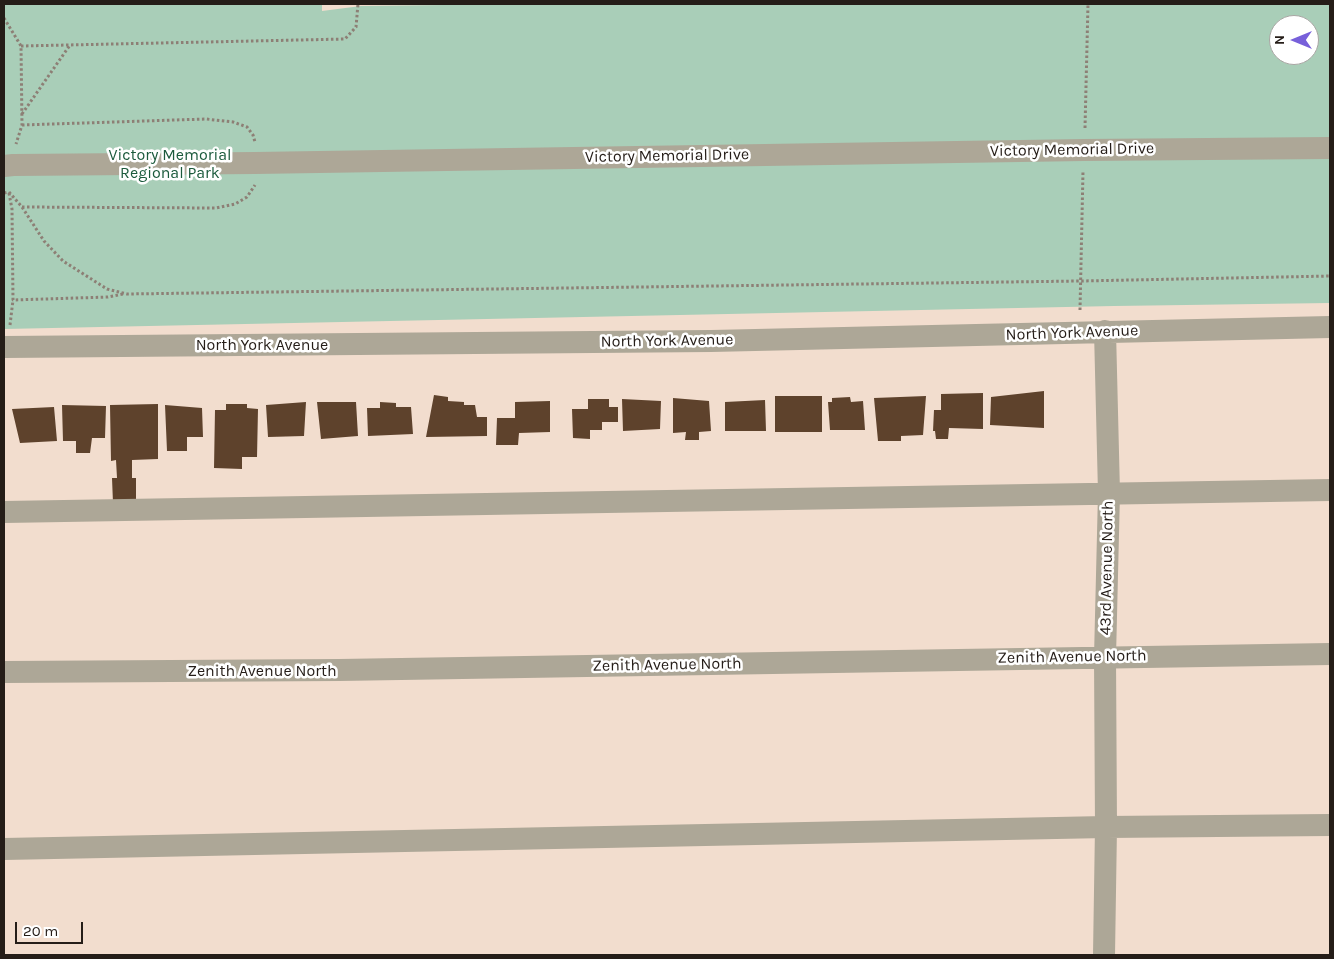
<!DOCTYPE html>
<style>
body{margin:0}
#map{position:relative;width:1334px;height:959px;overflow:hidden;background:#f2ddce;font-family:Karla,sans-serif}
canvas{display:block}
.frame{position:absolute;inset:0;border:5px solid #251d18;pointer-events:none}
.north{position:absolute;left:1269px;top:15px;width:50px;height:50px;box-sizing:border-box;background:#fff;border:1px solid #a8a5a3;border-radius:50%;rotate:270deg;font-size:14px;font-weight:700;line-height:20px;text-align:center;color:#251d18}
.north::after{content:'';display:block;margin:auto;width:18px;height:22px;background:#7760da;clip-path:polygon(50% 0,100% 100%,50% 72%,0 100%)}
.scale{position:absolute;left:15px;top:922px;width:68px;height:22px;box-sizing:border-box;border:2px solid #251d18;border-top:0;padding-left:6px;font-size:15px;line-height:18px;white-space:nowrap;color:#251d18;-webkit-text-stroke:4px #fff;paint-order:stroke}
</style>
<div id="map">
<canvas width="1334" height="959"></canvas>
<div class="frame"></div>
<div class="north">N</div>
<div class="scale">20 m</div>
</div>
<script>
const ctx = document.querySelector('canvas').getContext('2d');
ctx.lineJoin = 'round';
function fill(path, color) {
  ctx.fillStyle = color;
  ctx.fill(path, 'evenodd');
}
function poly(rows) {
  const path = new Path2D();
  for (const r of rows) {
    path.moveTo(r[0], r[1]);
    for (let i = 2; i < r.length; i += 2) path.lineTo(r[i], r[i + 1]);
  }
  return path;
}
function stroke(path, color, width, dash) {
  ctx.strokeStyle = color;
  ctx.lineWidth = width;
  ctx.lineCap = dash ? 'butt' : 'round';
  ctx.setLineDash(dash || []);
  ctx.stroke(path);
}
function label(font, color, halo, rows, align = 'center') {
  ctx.font = font + ' Karla,sans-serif';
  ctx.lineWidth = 5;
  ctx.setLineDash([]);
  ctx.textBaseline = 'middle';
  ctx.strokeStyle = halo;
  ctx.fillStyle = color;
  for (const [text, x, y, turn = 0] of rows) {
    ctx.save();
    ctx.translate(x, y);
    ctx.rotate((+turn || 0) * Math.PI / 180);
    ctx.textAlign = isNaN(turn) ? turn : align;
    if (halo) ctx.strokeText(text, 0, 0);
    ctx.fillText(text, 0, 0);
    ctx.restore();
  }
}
const green = poly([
 [4,4,322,4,322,11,361,6,525,4,1330,4,1330,303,1114,306,4,329],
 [1279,25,1309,25,1309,55,1279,55]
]);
const building = poly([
 [1044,391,1044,428,990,425,991,397],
 [983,393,983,429,949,428,948,439,936,439,935,431,933,431,934,410,941,410,941,394],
 [434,395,448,397,448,401,464,402,464,405,475,405,477,417,487,417,487,436,426,437],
 [775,396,822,396,822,432,775,432],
 [926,396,923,435,901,436,901,441,878,441,874,398],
 [850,397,851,402,863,401,865,430,830,430,828,402,832,402,832,398],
 [673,398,709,401,711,431,699,432,699,440,685,440,686,432,673,433],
 [588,399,609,399,609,407,618,407,618,422,602,422,602,430,590,430,590,439,573,438,572,409,588,409],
 [622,399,661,401,660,429,623,431],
 [765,400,766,431,725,431,725,402],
 [550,401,550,432,519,433,518,445,496,445,497,418,515,418,515,402],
 [306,402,304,436,268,437,266,405],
 [317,402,356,402,358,436,321,439],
 [380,402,396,403,396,407,411,407,413,434,368,436,367,408,380,408],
 [158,404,158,459,132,460,132,478,136,478,136,503,113,503,112,478,117,478,116,460,111,461,110,405],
 [226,404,247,404,247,408,258,409,257,457,242,457,242,469,214,468,215,410,226,410],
 [62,405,106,406,105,438,92,438,90,453,76,453,76,441,63,441],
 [165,405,202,408,203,437,187,437,187,451,167,451],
 [54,407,57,441,20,443,12,409]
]);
const path = poly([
 [4,18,21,46,22,125,16,144],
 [21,46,345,39,356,27,358,4],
 [22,114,70,45],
 [22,125,206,119,233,122,247,127,253,135,255,142],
 [1085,128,1088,4],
 [9,192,22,207,44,241,63,261,107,289,127,294,1080,281,1330,276],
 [4,193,9,192],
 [9,193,12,209,13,300,108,297,123,294],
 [22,207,216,208,235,204,247,197,255,185],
 [1080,310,1083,171],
 [10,325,13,300]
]);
const minor = poly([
 [4,166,13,165,255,163,1084,150,1330,148],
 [4,347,711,341,1330,327],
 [4,512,1330,490],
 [4,672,339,670,1330,654],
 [4,849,1106,827,1330,825],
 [1104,955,1106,827,1105,657,1109,493,1105,331]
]);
const streetNames = [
 ["Victory Memorial Drive",1072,150,-1],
 ["Victory Memorial Drive",667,156,-1],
 ["North York Avenue",1072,333,-2],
 ["North York Avenue",667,341,-1],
 ["North York Avenue",262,345],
 ["43rd Avenue North",1107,568,-89],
 ["Zenith Avenue North",1072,657,-1],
 ["Zenith Avenue North",667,665,-1],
 ["Zenith Avenue North",262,671]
];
const parkNames = [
 ["Victory Memorial",170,155],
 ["Regional Park",170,173]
];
fill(green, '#a9ceb8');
fill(building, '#5e422c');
stroke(path, '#8d7f75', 3, [2.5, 2.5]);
stroke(minor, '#ada797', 22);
label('16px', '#251d18', '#fff', streetNames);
label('16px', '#1b5a3c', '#fff', parkNames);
</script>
